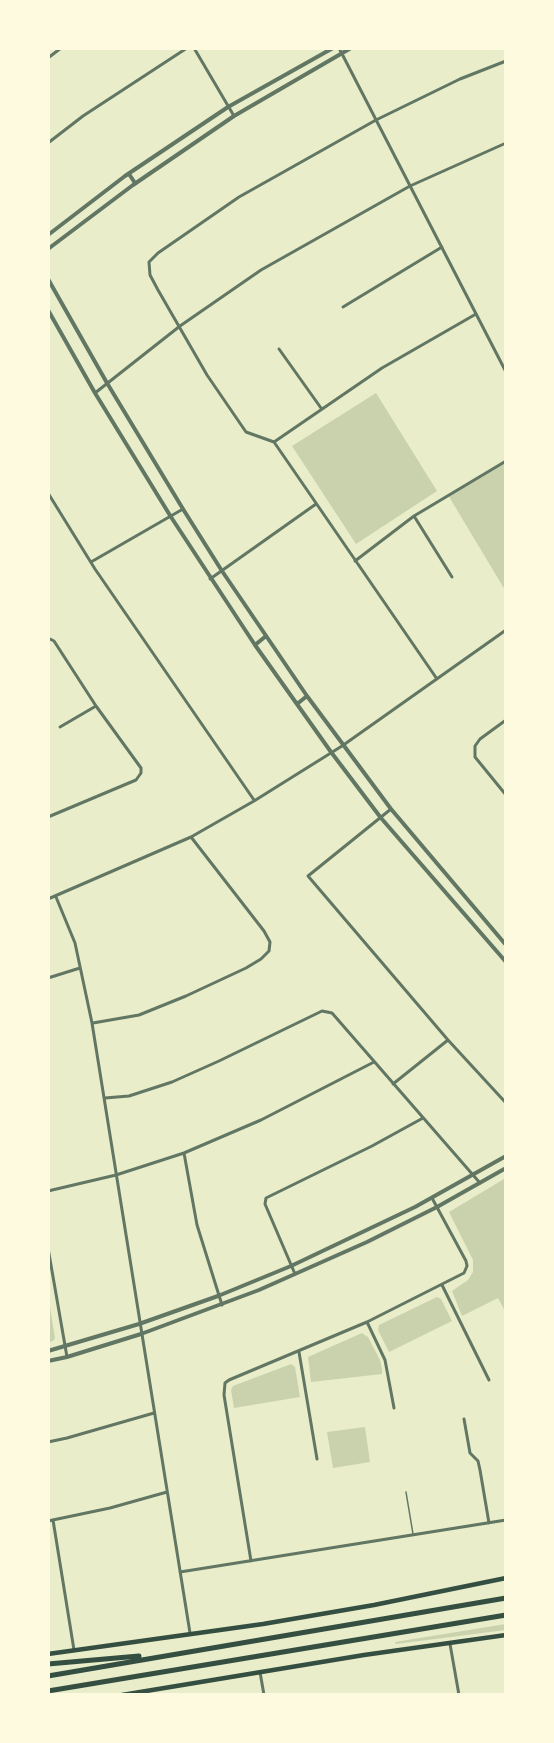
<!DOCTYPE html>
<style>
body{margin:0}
#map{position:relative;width:554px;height:1743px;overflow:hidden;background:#e9edc9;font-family:Rubik,sans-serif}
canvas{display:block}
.frame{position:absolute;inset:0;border:50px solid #fefae0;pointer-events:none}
</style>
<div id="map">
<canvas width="554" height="1743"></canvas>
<div class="frame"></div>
</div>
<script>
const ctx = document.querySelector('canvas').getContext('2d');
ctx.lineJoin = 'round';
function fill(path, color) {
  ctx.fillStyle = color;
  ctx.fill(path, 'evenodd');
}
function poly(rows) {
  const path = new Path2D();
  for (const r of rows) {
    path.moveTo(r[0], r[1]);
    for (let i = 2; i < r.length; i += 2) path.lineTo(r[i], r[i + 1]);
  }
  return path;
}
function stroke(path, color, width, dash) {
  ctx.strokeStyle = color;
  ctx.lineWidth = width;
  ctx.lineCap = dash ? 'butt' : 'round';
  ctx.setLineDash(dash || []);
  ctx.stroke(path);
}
const green = poly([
 [376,393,437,491,356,544,292,446],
 [506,461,506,589,505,590,448,495],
 [504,1179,506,1181,506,1313,498,1298,462,1316,452,1291,468,1280,473,1272,473,1260,449,1212],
 [48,1295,55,1338,53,1341,48,1342],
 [437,1297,441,1299,452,1321,389,1352,378,1330,379,1325],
 [362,1333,368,1337,380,1360,382,1369,382,1374,311,1382,308,1357],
 [291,1364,295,1367,300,1397,234,1408,231,1390,233,1386],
 [365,1427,370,1462,333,1468,327,1432],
 [506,1624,506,1630,396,1644,395,1642]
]);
const service = poly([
 [406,1492,413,1534]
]);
const minor = poly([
 [194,48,234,116],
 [339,48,506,372],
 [48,58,61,48],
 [48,143,83,116,187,48],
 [343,307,442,247],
 [279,349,321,408],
 [95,393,180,326,261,270,410,186,506,143],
 [274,442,382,368,476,314],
 [48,493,95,569,254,800],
 [414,516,452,577],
 [355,561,414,516,506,461],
 [91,562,183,509],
 [210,579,316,504],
 [48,638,54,641,96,706,141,768,141,773,136,780,48,817],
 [437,679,274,442,246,432,207,375,158,290,150,275,149,262,158,253,239,197,376,120,460,79,506,61],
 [506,720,480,739,475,746,475,757,506,795],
 [60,727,96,706],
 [391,809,308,876,448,1040,506,1103],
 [56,897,75,943,92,1023,190,1633],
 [48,899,191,837,254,801,342,746,506,630],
 [48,978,80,968],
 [93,1023,139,1015,186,996,246,968,261,959,269,951,270,942,264,931,191,837],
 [393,1084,448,1040],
 [105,1098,129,1096,172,1082,219,1061,322,1011,332,1013,480,1183],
 [184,1153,197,1225,222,1305],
 [48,1191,116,1175,184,1153,261,1120,374,1062],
 [48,1248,67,1357],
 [295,1274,265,1204,266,1198,372,1146,423,1118],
 [442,1285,489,1380],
 [367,1322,385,1360,394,1408],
 [299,1352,317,1459],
 [464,1419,470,1453,478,1461,480,1470,489,1523],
 [48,1442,67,1438,154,1413],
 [53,1520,74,1650],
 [48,1521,110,1508,167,1492],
 [251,1561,224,1395,225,1383,229,1380,367,1322,464,1273,467,1266,466,1261,432,1198],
 [180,1572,506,1520],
 [450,1644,459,1695],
 [260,1672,264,1695]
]);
const tertiary = poly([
 [129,174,135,183],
 [48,235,125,176,228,107,333,48],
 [48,249,133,185,234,116,351,48],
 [48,279,107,383,183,509,222,571,307,696,391,809,506,945],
 [48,310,95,393,171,517,255,645,331,752,381,818,506,962],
 [255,645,266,636],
 [297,704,307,696],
 [48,1351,139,1324,218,1296,291,1266,415,1207,506,1156],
 [48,1361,67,1357,141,1334,259,1290,367,1242,437,1207,506,1168]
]);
const secondary = poly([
 [48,1654,263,1624,374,1605,506,1578],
 [122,1695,364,1655,506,1635]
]);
const motorway = poly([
 [48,1664,139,1656],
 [48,1676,506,1598],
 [48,1691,506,1615]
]);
fill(green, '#cad2ad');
stroke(service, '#617663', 1.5);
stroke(minor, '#617663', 3);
stroke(tertiary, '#617663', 4);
stroke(secondary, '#344e41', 4.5);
stroke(motorway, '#344e41', 5);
</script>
